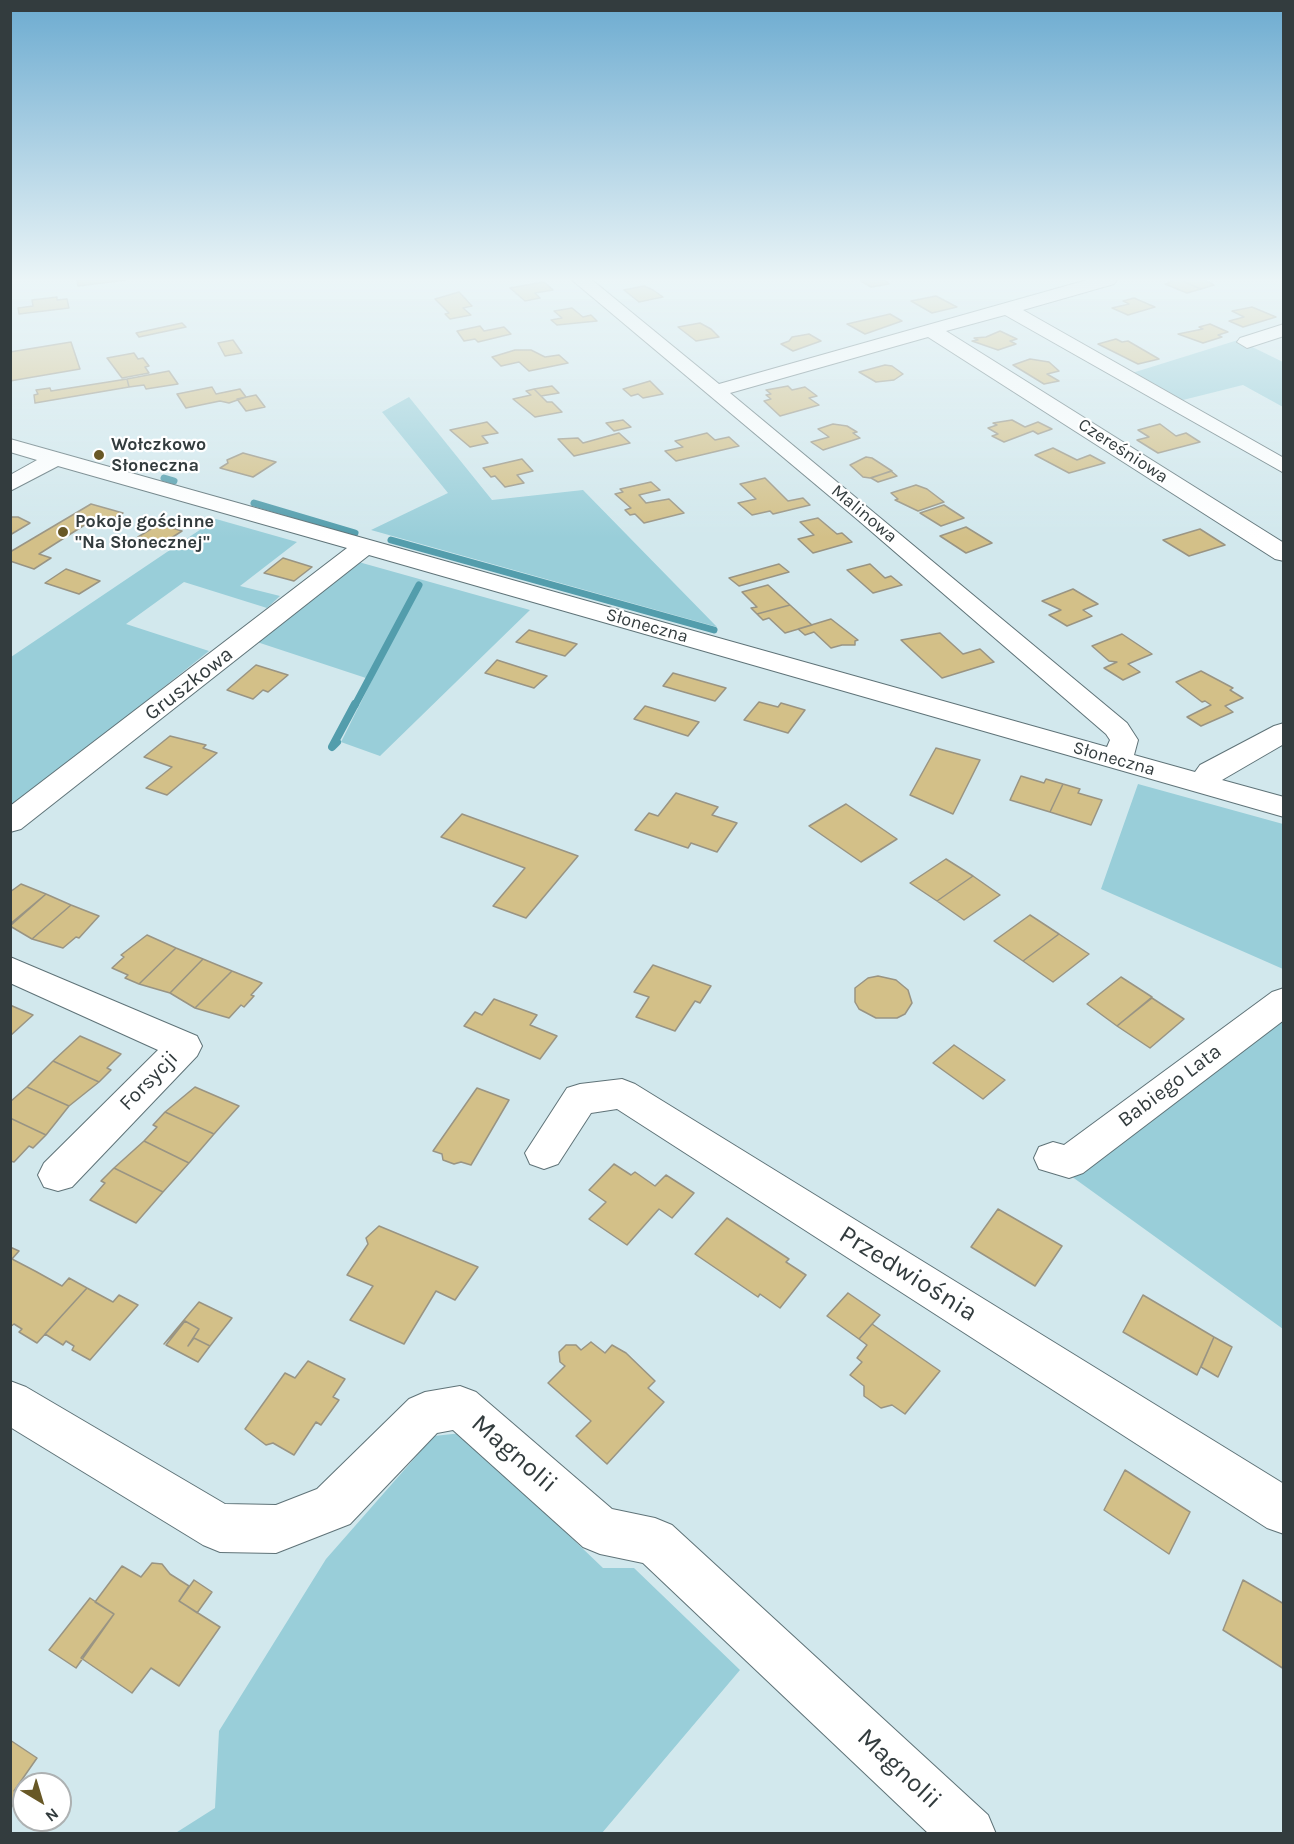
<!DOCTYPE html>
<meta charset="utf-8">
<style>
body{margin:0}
#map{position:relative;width:1294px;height:1844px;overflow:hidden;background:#d2e8ed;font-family:Karla,sans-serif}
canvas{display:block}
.frame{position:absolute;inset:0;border:12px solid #333c3e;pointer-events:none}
.north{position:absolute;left:12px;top:1772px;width:60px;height:60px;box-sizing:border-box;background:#fff;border:2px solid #adb1b2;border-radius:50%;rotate:142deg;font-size:16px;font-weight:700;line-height:24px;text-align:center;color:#333c3e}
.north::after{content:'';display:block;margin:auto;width:21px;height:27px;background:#685826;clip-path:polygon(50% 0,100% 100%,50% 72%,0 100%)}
</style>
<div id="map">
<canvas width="1294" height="1844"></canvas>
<div class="frame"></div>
<div class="north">N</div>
</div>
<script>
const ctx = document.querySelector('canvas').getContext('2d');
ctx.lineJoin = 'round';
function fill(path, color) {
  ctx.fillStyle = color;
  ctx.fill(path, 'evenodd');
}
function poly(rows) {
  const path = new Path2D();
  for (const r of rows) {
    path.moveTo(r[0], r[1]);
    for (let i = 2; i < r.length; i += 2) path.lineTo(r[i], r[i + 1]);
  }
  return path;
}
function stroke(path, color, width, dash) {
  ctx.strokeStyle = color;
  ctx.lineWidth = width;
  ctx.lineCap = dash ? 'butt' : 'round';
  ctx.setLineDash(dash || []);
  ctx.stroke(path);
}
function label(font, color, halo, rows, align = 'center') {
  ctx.font = font + ' Karla,sans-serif';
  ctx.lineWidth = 4.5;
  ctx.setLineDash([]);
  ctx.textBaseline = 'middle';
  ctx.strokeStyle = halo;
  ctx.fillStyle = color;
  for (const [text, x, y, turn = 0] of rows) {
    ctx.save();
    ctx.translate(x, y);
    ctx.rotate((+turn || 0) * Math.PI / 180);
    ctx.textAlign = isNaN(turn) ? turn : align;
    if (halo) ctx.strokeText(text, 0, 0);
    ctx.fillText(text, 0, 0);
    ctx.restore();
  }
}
const green = poly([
 [1238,340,1283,362,1283,407,1243,385,1183,400,1132,373],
 [409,397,492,500,583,490,717,627,371,530,448,493,382,412],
 [216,519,297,542,240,586,280,596,267,608,184,582,126,624,209,651,11,809,11,657],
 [355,561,530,610,380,756,341,742,372,680,254,641],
 [1138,784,1283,824,1283,969,1101,889],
 [1283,1019,1283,1329,1071,1176],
 [462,1433,603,1568,634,1568,740,1670,602,1833,174,1834,215,1808,219,1731,326,1559,434,1436]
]);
const streamFar1 = poly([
 [164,478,174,481],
 [254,503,355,533],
 [391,540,714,630],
 [355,705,419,585]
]);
const stream = poly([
 [337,742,332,747,355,704]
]);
const building = poly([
 [77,280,125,280,78,286,77,280],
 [884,280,889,284,871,287,861,281,884,280],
 [1171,280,1180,280,1201,289,1187,293,1165,284,1173,281,1171,280],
 [1180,280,1204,280,1214,285,1201,289,1180,280],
 [544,282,553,290,535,293,540,298,525,301,510,288,544,282],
 [644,286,653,290,663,297,639,302,624,290,644,286],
 [459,292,472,306,463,308,471,315,450,319,445,314,449,313,435,299,459,292],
 [936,296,957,307,932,313,911,301,936,296],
 [57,297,57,300,67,299,69,308,19,314,18,308,33,306,32,300,57,297],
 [1134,298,1155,307,1128,315,1112,308,1129,304,1123,301,1134,298],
 [1252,307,1276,317,1243,327,1229,321,1244,317,1232,311,1252,307],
 [572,308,583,317,591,315,597,321,557,325,551,320,562,318,554,311,572,308],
 [890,314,902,321,865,334,847,324,890,314],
 [182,323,186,327,139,337,136,333,182,323],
 [700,323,711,329,719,337,696,341,678,327,700,323],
 [1210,324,1228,332,1218,335,1222,337,1203,343,1178,334,1203,329,1199,327,1210,324],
 [480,326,484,331,504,327,511,334,478,342,475,339,464,341,457,331,480,326],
 [1000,331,1017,339,1010,341,1016,344,998,350,972,341,978,340,974,338,986,337,1000,331],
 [809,334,821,341,793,351,781,344,789,341,792,337,809,334],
 [1116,339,1122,342,1128,341,1159,359,1138,364,1098,344,1116,339],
 [233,340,242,353,225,356,218,343,233,340],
 [71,342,80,369,10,381,10,352,71,342],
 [515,350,531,350,545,357,559,355,568,363,529,371,519,362,501,366,492,357,515,350],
 [134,353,138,359,143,358,149,366,145,367,149,373,122,378,107,358,134,353],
 [1030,359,1049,362,1059,371,1047,374,1059,381,1044,384,1013,365,1030,359],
 [885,365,892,366,903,374,894,380,876,382,859,372,885,365],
 [169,371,178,384,146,389,144,385,129,387,127,379,169,371],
 [127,379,129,387,35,403,34,395,38,394,36,390,50,388,51,391,127,379],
 [650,381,663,394,643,398,638,394,631,396,623,389,650,381],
 [552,386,559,393,541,396,534,389,552,386],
 [788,386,792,390,805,387,817,396,809,398,819,405,780,416,764,401,771,399,766,395,771,394,766,390,788,386],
 [212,387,216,394,240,389,246,397,229,403,220,401,186,408,177,394,212,387],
 [534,389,547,402,552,402,562,412,535,417,513,399,531,395,526,391,534,389],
 [256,395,265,407,246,411,237,399,256,395],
 [623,420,631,427,614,431,606,423,623,420],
 [1012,420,1025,427,1038,422,1052,429,1038,434,1033,431,1004,442,992,436,998,434,988,428,997,425,993,423,1012,420],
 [487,422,498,433,482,436,488,443,470,447,450,430,487,422],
 [833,424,847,426,857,432,853,433,860,438,823,450,811,442,829,437,818,429,833,424],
 [1160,424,1176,436,1186,433,1200,442,1158,453,1137,440,1149,437,1138,430,1160,424],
 [619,433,630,443,574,456,558,439,578,438,583,443,619,433],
 [707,433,715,440,729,437,739,446,676,461,665,451,683,447,675,441,707,433],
 [1053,448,1077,460,1090,455,1105,463,1069,473,1035,455,1053,448],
 [243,453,276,462,253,477,220,468,228,463,227,460,243,453],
 [866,457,872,458,892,471,870,478,863,477,850,465,866,457],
 [522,459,533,471,517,475,524,483,505,487,495,476,491,477,483,468,522,459],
 [891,471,897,476,878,482,871,478,891,471],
 [765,478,788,501,803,498,810,505,773,514,770,511,752,515,738,503,756,499,740,484,765,478],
 [651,482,660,490,639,495,646,503,669,499,684,513,644,523,635,514,630,515,625,510,631,508,615,494,623,492,620,489,651,482],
 [916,485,927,489,944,502,918,511,895,500,898,499,891,493,916,485],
 [91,504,123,513,106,523,94,519,39,554,51,558,34,569,10,561,10,552,91,504],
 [944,505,964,518,941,526,920,513,944,505],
 [10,517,18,517,30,523,10,535,10,517],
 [818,518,837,534,842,533,852,542,813,553,798,539,814,535,800,522,818,518],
 [159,524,182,531,162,544,138,537,159,524],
 [966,527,992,543,966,553,940,536,966,527],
 [1200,529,1225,545,1189,556,1163,540,1200,529],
 [283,558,312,567,294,581,264,573,283,558],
 [779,564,789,572,739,586,729,578,779,564],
 [870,564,885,578,891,576,902,585,873,593,847,570,870,564],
 [66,569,100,581,79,594,45,583,66,569],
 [768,585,790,605,757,614,751,608,757,607,742,592,768,585],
 [1073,589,1098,604,1083,610,1092,616,1067,626,1049,615,1061,610,1042,601,1073,589],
 [790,605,812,625,785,633,769,618,763,620,757,614,790,605],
 [831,619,858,640,855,641,855,645,842,645,831,648,814,632,805,635,798,629,831,619],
 [529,630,577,644,565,656,516,642,529,630],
 [940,633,963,654,980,649,994,662,942,678,901,640,940,633],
 [1122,634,1152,654,1128,664,1140,672,1123,680,1104,668,1117,662,1109,661,1092,646,1122,634],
 [497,660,547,676,534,688,485,673,497,660],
 [256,665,288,675,268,692,263,690,253,699,227,690,256,665],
 [1201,671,1233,688,1230,690,1243,698,1225,706,1233,712,1201,726,1187,717,1211,705,1205,701,1202,702,1176,682,1201,671],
 [673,673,726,688,715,701,663,686,673,673],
 [759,702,778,707,781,703,805,710,788,733,744,720,759,702],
 [645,706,699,722,688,736,634,719,645,706],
 [170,736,206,745,203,748,217,753,167,795,146,788,172,767,144,757,170,736],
 [936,748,980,760,953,814,910,795,936,748],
 [1021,776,1044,783,1046,779,1063,784,1050,812,1010,800,1021,776],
 [1063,784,1080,789,1078,793,1102,800,1091,825,1050,812,1063,784],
 [676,793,718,807,712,815,737,823,717,852,691,843,688,848,635,830,649,813,658,816,676,793],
 [846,804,897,839,861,862,809,826,846,804],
 [462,814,578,856,526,918,493,906,525,868,441,837,462,814],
 [946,859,973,876,937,901,910,883,946,859],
 [973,876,1000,895,964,920,937,901,973,876],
 [21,884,46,894,10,924,10,892,21,884],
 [46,894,71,905,32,939,10,926,46,894],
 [71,905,99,916,79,938,76,937,63,948,32,939,71,905],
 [1030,915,1059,934,1023,961,994,941,1030,915],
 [1059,934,1089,954,1053,982,1023,961,1059,934],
 [147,935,176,948,139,984,125,978,128,975,112,968,124,957,121,955,147,935],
 [176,948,203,959,170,993,139,984,176,948],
 [203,959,232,971,195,1008,170,993,203,959],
 [653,965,711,986,700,1003,695,1001,675,1031,636,1017,649,997,634,992,653,965],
 [232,971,262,983,251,995,254,996,244,1007,241,1005,229,1018,195,1008,232,971],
 [878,976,896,980,908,990,912,1003,905,1014,897,1018,876,1018,859,1009,855,1002,855,988,868,978,878,976],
 [1121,977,1152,997,1117,1026,1087,1004,1121,977],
 [1152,998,1184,1019,1150,1048,1117,1026,1152,998],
 [494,999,537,1015,530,1025,557,1036,540,1059,464,1026,475,1012,482,1015,494,999],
 [10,1005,33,1015,10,1036,10,1005],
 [80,1036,121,1054,107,1068,111,1070,99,1082,53,1061,80,1036],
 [954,1045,1005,1080,983,1099,933,1063,954,1045],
 [53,1061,99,1082,69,1106,27,1087,53,1061],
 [27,1087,69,1106,46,1135,10,1118,10,1102,27,1087],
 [195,1087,239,1106,214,1134,165,1112,195,1087],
 [477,1088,509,1100,471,1165,461,1162,454,1164,443,1160,442,1154,433,1151,477,1088],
 [165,1112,214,1134,189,1163,144,1141,157,1127,153,1125,165,1112],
 [10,1118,46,1135,33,1148,29,1146,14,1162,10,1161,10,1118],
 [144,1141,189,1163,163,1192,114,1168,144,1141],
 [614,1164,631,1175,635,1172,655,1186,666,1175,694,1193,672,1218,659,1209,627,1245,589,1219,606,1202,589,1190,614,1164],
 [114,1168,163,1192,136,1223,90,1200,105,1183,101,1181,114,1168],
 [998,1209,1062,1246,1035,1286,971,1247,998,1209],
 [727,1218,789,1259,786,1262,806,1275,780,1308,760,1294,758,1297,695,1254,727,1218],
 [379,1226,478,1267,455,1300,436,1291,404,1344,350,1320,373,1286,347,1275,368,1244,366,1238,379,1226],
 [10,1247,19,1251,12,1259,35,1271,62,1286,69,1278,87,1288,37,1343,19,1332,22,1329,14,1324,10,1327,10,1247],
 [87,1288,113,1302,119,1295,138,1305,90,1360,72,1350,74,1346,66,1341,63,1345,45,1334,87,1288],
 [848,1293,880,1315,859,1339,827,1316,848,1293],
 [1143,1295,1214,1337,1197,1375,1123,1332,1143,1295],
 [199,1302,232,1318,210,1346,194,1338,188,1346,199,1329,185,1321,164,1344,199,1302],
 [185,1321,199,1329,188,1346,194,1338,210,1346,198,1362,166,1345,185,1321],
 [872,1324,940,1371,905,1414,892,1405,881,1408,864,1396,864,1386,850,1375,862,1362,857,1358,867,1345,859,1339,872,1324],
 [1214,1337,1232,1347,1218,1377,1201,1367,1214,1337],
 [591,1342,605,1353,612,1345,626,1353,655,1381,648,1388,664,1402,607,1464,576,1436,591,1421,548,1383,565,1366,560,1362,559,1352,566,1345,576,1345,581,1350,591,1342],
 [308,1361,345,1379,333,1397,339,1400,321,1425,316,1422,294,1455,273,1443,266,1445,245,1429,285,1373,295,1378,308,1361],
 [1125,1470,1190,1512,1169,1554,1104,1510,1125,1470],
 [152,1563,162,1564,170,1574,189,1586,179,1601,220,1627,179,1686,151,1668,132,1693,81,1658,114,1614,95,1602,122,1566,141,1577,152,1563],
 [194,1580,212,1592,197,1613,179,1601,194,1580],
 [1243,1580,1284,1604,1284,1669,1223,1630,1243,1580],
 [90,1598,114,1614,76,1668,49,1650,90,1598],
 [10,1740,37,1758,14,1791,20,1795,10,1809,10,1740]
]);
const minor = poly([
 [572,280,592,280,719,384,1087,280,1117,280,1114,284,1023,310,1284,458,1284,473,1005,315,946,331,1284,543,1284,561,1275,559,928,337,730,393,1127,723,1138,740,1134,755,1195,772,1200,765,1274,726,1284,723,1284,744,1222,780,1284,797,1284,817,369,555,21,829,10,832,10,806,347,548,58,466,10,491,10,475,37,460,10,452,10,439,1107,747,1110,740,1106,734,858,520,572,280],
 [1284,324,1284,336,1247,348,1237,342,1240,338,1284,324],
 [10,957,197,1036,202,1046,197,1056,72,1187,58,1191,44,1187,38,1175,44,1163,158,1050,10,983,10,957],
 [1284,988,1284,1020,1083,1173,1069,1178,1039,1169,1034,1158,1039,1147,1053,1142,1064,1145,1272,992,1284,988],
 [622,1079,635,1084,1284,1484,1284,1534,1267,1528,617,1109,591,1113,558,1164,544,1169,530,1164,525,1153,567,1088,580,1084,622,1079],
 [10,1381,26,1387,225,1504,276,1505,317,1489,409,1399,425,1392,460,1386,476,1392,612,1509,655,1518,672,1525,988,1815,996,1834,929,1834,643,1563,600,1554,583,1547,453,1430,437,1433,350,1524,276,1553,220,1552,203,1545,10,1427,10,1381]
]);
const markers = [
 [99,455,6,"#685826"],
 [63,532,6,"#685826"]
];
const farPoinames = [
 ["Wołczkowo",111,445],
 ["Słoneczna",111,466],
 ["Pokoje gościnne",75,522],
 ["\"Na Słonecznej\"",75,543]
];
const farStreetnames = [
 ["Czereśniowa",1123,451,33],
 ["Malinowa",864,514,40],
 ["Słoneczna",647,626,16],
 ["Słoneczna",1114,759,16]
];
const streetNames = [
 ["Gruszkowa",189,684,-38],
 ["Forsycji",149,1081,-46],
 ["Babiego Lata",1170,1086,-37]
];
const nearStreetnames = [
 ["Przedwiośnia",908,1274,32],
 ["Magnolii",514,1454,41],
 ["Magnolii",899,1769,43]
];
fill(green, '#99ced9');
stroke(streamFar1, '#539dac', 7);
stroke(stream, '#539dac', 8);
fill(building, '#d3c088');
stroke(building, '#999483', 1.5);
stroke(minor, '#5f7378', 2);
fill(minor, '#fff');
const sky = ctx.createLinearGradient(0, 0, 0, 538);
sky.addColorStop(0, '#6cabd0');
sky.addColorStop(0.52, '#ebf5f7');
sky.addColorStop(1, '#ebf5f700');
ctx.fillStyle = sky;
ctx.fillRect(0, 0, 1294, 538);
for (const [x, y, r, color] of markers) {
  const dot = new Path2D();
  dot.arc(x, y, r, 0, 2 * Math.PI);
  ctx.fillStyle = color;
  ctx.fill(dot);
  stroke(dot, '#fff', 2);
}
label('bold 18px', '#333c3e', '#fff', farPoinames, 'left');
label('18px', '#333c3e', '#fff', farStreetnames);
label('21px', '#333c3e', '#fff', streetNames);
label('26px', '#333c3e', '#fff', nearStreetnames);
</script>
